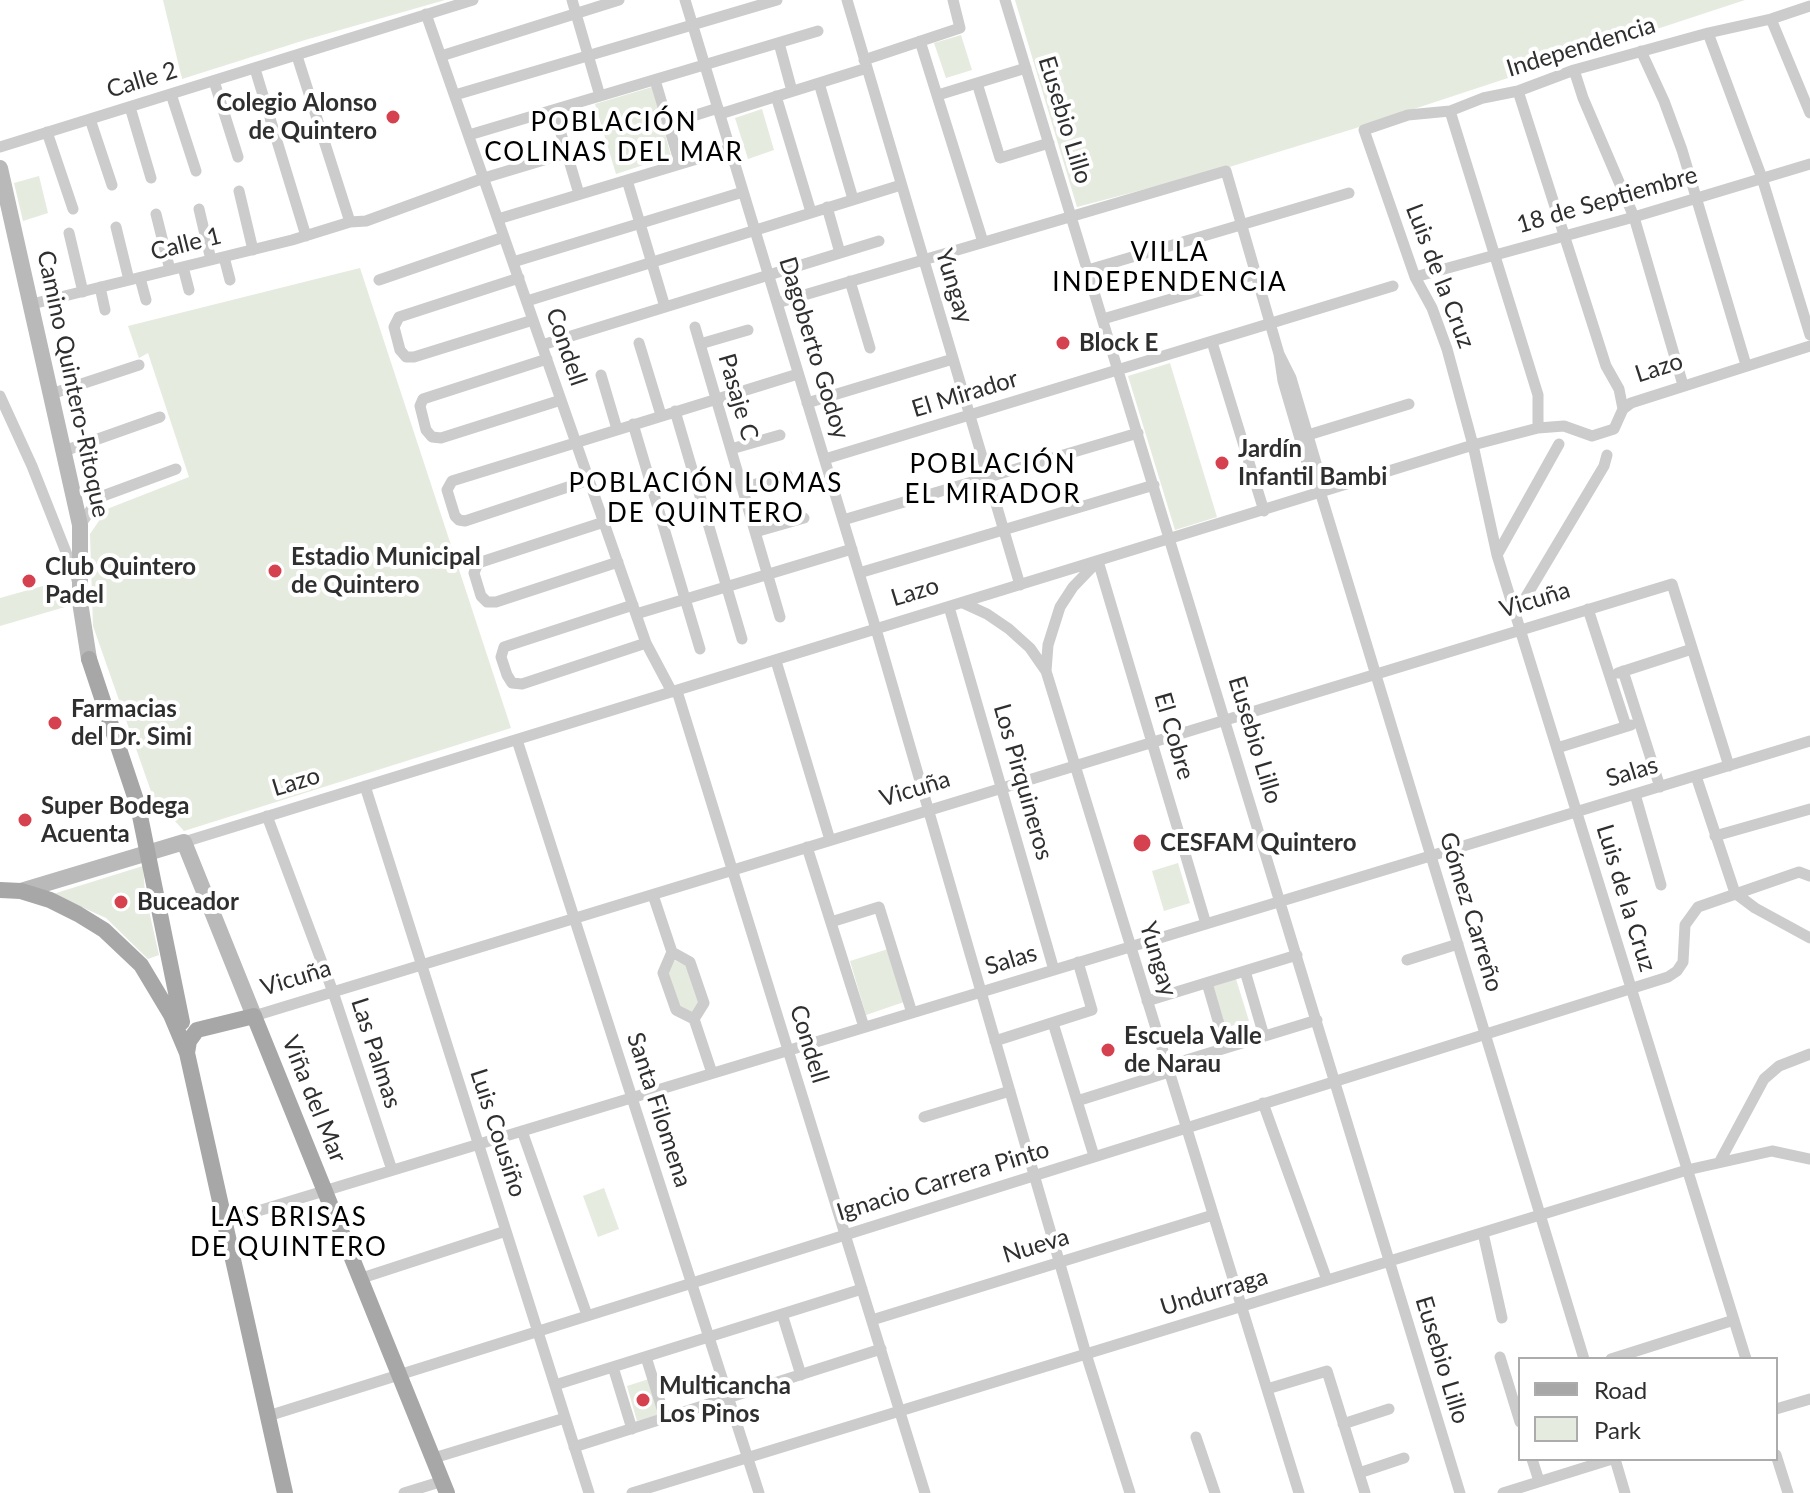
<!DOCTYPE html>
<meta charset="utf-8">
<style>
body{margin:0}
#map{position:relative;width:1810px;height:1493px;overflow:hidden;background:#fff;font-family:Lato,sans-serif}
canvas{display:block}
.legend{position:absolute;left:1518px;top:1357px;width:260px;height:104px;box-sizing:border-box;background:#fff;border:2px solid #acacac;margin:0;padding:10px 14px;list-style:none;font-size:24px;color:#2f2f2f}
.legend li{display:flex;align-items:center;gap:16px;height:40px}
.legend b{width:40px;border:2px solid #acacac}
</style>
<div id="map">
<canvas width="1810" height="1493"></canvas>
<ul class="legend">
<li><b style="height:10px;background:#a7a7a7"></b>Road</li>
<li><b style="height:22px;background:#e5ebde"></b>Park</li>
</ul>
</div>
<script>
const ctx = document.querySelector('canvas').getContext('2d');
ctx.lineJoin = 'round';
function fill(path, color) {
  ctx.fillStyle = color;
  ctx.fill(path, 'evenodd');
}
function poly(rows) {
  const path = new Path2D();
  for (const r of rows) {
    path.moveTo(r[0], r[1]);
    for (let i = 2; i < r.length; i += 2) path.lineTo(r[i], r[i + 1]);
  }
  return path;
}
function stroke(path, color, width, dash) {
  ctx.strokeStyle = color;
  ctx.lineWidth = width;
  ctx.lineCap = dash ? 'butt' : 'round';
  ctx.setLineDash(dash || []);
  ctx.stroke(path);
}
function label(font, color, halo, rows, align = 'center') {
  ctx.font = font + ' Lato,sans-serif';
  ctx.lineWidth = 8;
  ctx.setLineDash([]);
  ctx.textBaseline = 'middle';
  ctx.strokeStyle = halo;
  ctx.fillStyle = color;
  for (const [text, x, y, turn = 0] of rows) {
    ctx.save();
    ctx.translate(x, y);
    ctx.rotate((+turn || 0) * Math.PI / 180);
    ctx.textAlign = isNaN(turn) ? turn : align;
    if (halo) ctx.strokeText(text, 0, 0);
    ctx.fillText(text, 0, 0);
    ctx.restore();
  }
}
const green = poly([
 [163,0,445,0,305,40,182,79],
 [1015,0,1745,0,1353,129,1226,168,1077,207],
 [961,35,972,70,946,78,934,43],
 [652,87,671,156,616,174,595,104],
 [762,109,774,150,748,159,735,118],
 [39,176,48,213,23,221,14,183],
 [360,268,511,728,184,831,153,797,93,626,90,534,107,509,189,477,148,353,139,358,128,326],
 [1170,363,1217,517,1175,530,1128,376],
 [57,582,65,607,0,626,0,598],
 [1178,863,1190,903,1164,911,1152,871],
 [143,866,145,893,159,955,148,959,106,918,53,894],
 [888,949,904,1002,866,1015,850,961],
 [672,959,689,967,701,1002,692,1015,680,1009,666,972],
 [1236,979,1249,1021,1224,1028,1211,987],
 [604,1188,619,1229,598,1237,583,1196],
 [649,1379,660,1414,637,1421,627,1386]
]);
const minor = poly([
 [572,0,600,96],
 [685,0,876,629,1086,1354,1130,1493],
 [847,0,1020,585],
 [1005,0,1460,1493],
 [426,14,646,643,672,692],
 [1771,19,1810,113],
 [1708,33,1762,178,1810,335],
 [920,41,983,242],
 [779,43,792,91],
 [1641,51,1664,101,1682,150,1746,365],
 [297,56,350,222],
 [441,56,619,0],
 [864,60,960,28,953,0],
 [255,69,306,236],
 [1574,70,1583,98,1634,217,1683,385],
 [655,80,680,164],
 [214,81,238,157],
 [819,83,853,199],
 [977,83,1000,158,1049,143],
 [1518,91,1606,366,1619,389,1623,409],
 [171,94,196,171],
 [455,95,777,0],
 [938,95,1026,68],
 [776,96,811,212],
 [130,107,151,178],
 [554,110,579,194],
 [1450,111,1538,395,1538,428],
 [720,114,867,68],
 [90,119,112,185],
 [668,124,718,108],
 [47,132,73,209],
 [469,135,818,31],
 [0,147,473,0],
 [627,180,665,307],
 [239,191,253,250],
 [827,207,840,253],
 [199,209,211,260],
 [156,214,170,270],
 [498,219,730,149],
 [116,227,129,280],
 [69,233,83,292],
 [224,257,230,280],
 [513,262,743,192],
 [183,267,189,290],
 [1088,270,1349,193],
 [1415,277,1634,217,1810,164],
 [140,278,146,300],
 [519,278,399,317,394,327,400,350,406,357,414,357,533,320],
 [379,280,504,237],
 [850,281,870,348],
 [100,287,105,310],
 [527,301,901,185],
 [777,303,1226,171,1279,354,1283,381,1308,466,1315,476],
 [32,304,292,240,350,222,366,221,484,178,567,153],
 [1103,319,1256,274],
 [695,327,780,617],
 [1212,342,1264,511],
 [639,343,661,415],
 [700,344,748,330],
 [542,345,879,241],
 [1279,354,1291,378,1316,463,1316,478,1584,1359],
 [547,359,423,399,420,406,426,430,432,437,441,438,561,400],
 [601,375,617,429],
 [51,394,139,365],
 [0,396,32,466,77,580],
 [807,403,953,359],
 [675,411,742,639],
 [633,424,700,649],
 [1308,435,1409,404],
 [731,449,780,435],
 [64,451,160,417],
 [825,459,1393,286],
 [589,480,465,521,459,520,455,516,447,490,452,481,798,374],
 [742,488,787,475],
 [843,520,1138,433],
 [604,522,478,563,474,573,481,596,487,602,496,602,618,562],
 [80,525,100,497,176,469],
 [755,532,804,518],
 [1497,555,1559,444],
 [859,573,1154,485],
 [963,603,987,614,1009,629,1030,648,1046,671],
 [633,605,504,647,501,657,507,675,512,683,522,684,646,643],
 [949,607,1054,970],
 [1588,609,1626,726],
 [636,614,852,549],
 [1515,615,1604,466,1607,455],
 [776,661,830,840],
 [1623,671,1660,787],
 [1618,673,1692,649],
 [677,691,925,1493],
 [517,740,759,1493],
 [1557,748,1631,725],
 [1696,776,1735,893],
 [365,786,589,1493],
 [1635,794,1661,885],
 [267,816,333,992,392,1170],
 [1715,836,1810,809],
 [184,842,1473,445,1538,428,1564,426,1592,436,1614,429,1623,409,1631,403,1810,346],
 [807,847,864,1027],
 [1735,893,1755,908,1810,938],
 [653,895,672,952,690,962,704,1003,694,1019],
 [831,922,879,907,912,1013],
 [1206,924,1098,561,1073,587,1060,607,1048,645,1046,671,1299,1493],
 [672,952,663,973,676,1010,694,1019,712,1073],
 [1407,960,1458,944],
 [1245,971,1264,1036],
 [1207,983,1226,1048],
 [1147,1001,1297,955],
 [254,1016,1672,584,1729,766],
 [1053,1023,1094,1156],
 [995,1041,1092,1010,1078,962],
 [1167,1066,1317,1020],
 [1077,1101,1169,1072],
 [1263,1103,1327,1280],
 [924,1117,1010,1091],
 [522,1131,587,1315],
 [1720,1161,1764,1079,1779,1066,1810,1054],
 [225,1221,1810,741],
 [1483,1233,1502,1318],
 [362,1278,506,1231],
 [782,1314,801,1375],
 [872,1320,1213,1215],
 [646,1357,665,1418],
 [1500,1357,1520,1422],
 [1611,1359,1734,1320],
 [1746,1359,1497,555,1473,445,1447,349,1432,308,1415,277,1364,130,1408,115,1450,111,1483,98,1518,91,1574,70,1708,33,1771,19,1810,6],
 [613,1367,632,1429],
 [555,1385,862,1289],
 [1267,1389,1327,1371,1365,1493],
 [1776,1409,1810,1399],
 [268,1416,1668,977,1677,971,1683,962,1685,925,1698,907,1799,872,1810,876],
 [1343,1424,1389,1409],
 [1196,1437,1215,1493],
 [574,1447,881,1349],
 [1776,1455,1788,1493],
 [434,1458,565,1418],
 [1532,1459,1539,1481],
 [1615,1459,1625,1493],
 [1359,1473,1404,1458],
 [404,1493,443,1481],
 [632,1493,1687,1170,1772,1151,1810,1159],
 [1503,1493,1612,1459]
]);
const secondary = poly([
 [0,168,80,525,80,602,89,659],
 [21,891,184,842,254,1016]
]);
const primary = poly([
 [89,659,138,806,182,1022],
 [0,890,21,891,50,900,78,914,104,930,141,965,171,1015,187,1053,285,1493],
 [187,1053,189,1041,197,1030,254,1016,447,1493]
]);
const markers = [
 [393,117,8,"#d6414f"],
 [1063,343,8,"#d6414f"],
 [1222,463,8,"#d6414f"],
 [275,571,8,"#d6414f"],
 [29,581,8,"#d6414f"],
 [55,723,8,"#d6414f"],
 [25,820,8,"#d6414f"],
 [1142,843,10,"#d6414f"],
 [121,902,8,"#d6414f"],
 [1108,1050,8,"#d6414f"],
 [643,1400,8,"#d6414f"]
];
const streetNames = [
 ["Independencia",1581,47,-17],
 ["Calle 2",142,80,-17],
 ["Eusebio Lillo",1065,120,73],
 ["18 de Septiembre",1607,200,-16],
 ["Calle 1",186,244,-14],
 ["Luis de la Cruz",1440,276,69],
 ["Yungay",954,286,73],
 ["Condell",566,347,71],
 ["Dagoberto Godoy",814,348,73],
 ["Lazo",1659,368,-18],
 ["Camino Quintero-Ritoque",73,384,78],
 ["El Mirador",965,394,-17],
 ["Pasaje C",738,397,74],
 ["Lazo",915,592,-17],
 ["Vicuña",1535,600,-17],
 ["El Cobre",1174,736,74],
 ["Eusebio Lillo",1255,740,73],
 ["Salas",1632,772,-17],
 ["Lazo",296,782,-17],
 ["Los Pirquineros",1023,782,74],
 ["Vicuña",915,789,-17],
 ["Luis de la Cruz",1626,898,73],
 ["Gómez Carreño",1471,912,73],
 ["Yungay",1158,959,73],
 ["Salas",1011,960,-17],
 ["Vicuña",296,978,-17],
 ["Condell",809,1044,73],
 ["Las Palmas",376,1053,72],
 ["Viña del Mar",314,1099,68],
 ["Santa Filomena",659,1110,72],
 ["Luis Cousiño",498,1133,72],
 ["Ignacio Carrera Pinto",943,1181,-17],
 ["Nueva",1036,1246,-17],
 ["Undurraga",1214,1292,-17],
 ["Eusebio Lillo",1442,1360,73]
];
const poiNames = [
 ["Colegio Alonso",377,103,"right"],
 ["de Quintero",377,131,"right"],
 ["Block E",1079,343],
 ["Jardín",1238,449],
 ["Infantil Bambi",1238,477],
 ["Estadio Municipal",291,557],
 ["de Quintero",291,585],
 ["Club Quintero",45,567],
 ["Padel",45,595],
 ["Farmacias",71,709],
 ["del Dr. Simi",71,737],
 ["Super Bodega",41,806],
 ["Acuenta",41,834],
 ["CESFAM Quintero",1160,843],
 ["Buceador",137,902],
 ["Escuela Valle",1124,1036],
 ["de Narau",1124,1064],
 ["Multicancha",659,1386],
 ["Los Pinos",659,1414]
];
const neighbourhoodNames = [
 ["POBLACIÓN",614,123],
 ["COLINAS DEL MAR",614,153],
 ["VILLA",1170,253],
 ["INDEPENDENCIA",1170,283],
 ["POBLACIÓN",993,465],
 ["EL MIRADOR",993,495],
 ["POBLACIÓN LOMAS",706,484],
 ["DE QUINTERO",706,514],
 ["LAS BRISAS",289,1218],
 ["DE QUINTERO",289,1248]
];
fill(green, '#e5ebde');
stroke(minor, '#ccc', 11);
stroke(secondary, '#b9b9b9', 16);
stroke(primary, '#a7a7a7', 16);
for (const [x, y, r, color] of markers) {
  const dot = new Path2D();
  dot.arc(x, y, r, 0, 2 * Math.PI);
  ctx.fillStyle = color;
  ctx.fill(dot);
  stroke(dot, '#fff', 3);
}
label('24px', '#2f2f2f', '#fff', streetNames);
label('bold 24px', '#2f2f2f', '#fff', poiNames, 'left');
ctx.letterSpacing = '2px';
label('26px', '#000', '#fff', neighbourhoodNames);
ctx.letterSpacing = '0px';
</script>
